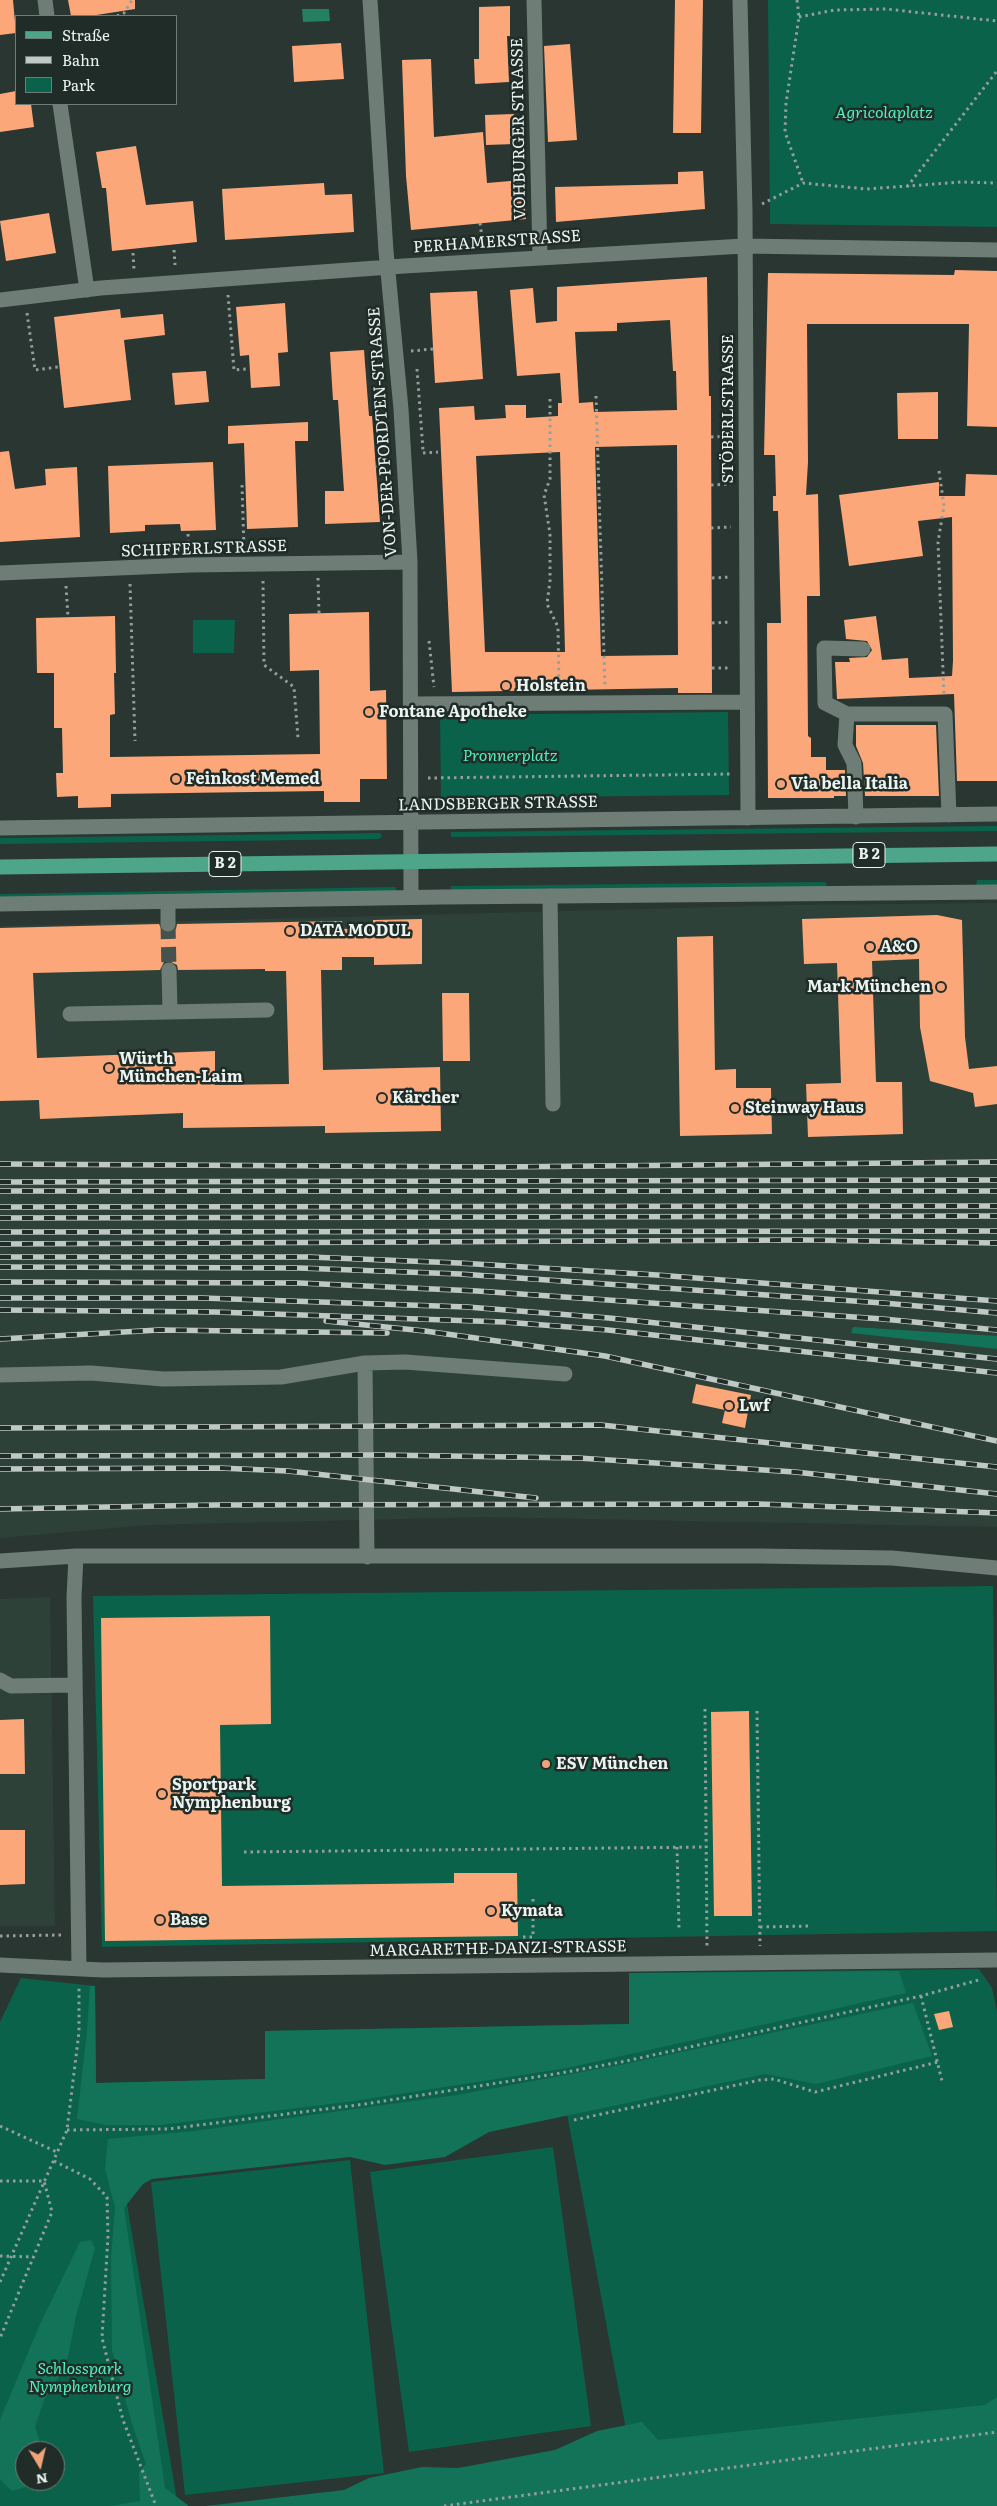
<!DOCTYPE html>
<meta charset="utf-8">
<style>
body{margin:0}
#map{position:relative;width:997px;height:2506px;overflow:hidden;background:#293631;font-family:Literata,serif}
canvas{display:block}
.legend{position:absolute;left:15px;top:15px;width:162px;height:90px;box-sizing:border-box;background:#1f2c27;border:1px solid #717c78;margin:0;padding:6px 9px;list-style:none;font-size:15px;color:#ecf4f1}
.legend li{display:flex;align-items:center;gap:10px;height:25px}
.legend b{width:25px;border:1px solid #717c78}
.north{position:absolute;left:15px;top:2441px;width:50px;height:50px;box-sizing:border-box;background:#1f2c27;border:1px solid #717c78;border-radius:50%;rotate:171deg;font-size:14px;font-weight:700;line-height:20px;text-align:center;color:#ecf4f1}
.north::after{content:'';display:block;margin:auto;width:18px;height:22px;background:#f0a279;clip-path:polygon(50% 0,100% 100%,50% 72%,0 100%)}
</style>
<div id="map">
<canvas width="997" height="2506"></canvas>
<ul class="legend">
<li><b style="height:6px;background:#4da68a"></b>Straße</li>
<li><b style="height:6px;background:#bfc8c5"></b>Bahn</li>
<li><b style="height:14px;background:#0b624a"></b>Park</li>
</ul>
<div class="north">N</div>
</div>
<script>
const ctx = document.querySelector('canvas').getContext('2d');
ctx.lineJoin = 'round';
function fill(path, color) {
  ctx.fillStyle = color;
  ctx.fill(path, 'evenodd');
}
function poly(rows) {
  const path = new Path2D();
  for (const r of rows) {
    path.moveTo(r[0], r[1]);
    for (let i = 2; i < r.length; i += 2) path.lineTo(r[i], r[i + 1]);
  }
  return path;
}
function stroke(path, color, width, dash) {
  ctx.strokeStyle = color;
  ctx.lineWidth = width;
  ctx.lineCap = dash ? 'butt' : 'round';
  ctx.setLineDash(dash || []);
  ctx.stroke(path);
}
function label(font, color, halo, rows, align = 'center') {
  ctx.font = font + ' Literata,serif';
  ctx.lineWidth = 5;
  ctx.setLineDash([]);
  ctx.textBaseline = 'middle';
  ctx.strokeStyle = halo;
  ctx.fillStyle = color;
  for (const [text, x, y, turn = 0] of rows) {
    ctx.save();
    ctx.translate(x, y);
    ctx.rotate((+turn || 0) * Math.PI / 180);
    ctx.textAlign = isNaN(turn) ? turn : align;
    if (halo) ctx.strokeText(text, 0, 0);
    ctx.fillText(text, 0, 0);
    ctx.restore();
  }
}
const built = poly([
 [997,903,997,1527,484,1517,148,1525,0,1538,0,926,792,905],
 [50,1597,55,1926,0,1926,0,1599]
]);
const green = poly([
 [768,0,997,0,997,227,770,224],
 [193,620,235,620,234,653,193,653],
 [728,712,729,795,441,798,440,715],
 [997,826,997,831,451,837,451,832],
 [380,833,382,836,379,839,0,844,0,838],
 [977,880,997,880,997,886,976,886],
 [825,882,827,885,825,887,451,892,451,886],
 [395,887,397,891,0,899,0,894],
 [993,1586,997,1931,102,1947,93,1596],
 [979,1969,992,1988,997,2011,997,2506,633,2467,561,2082,186,2138,125,2192,178,2506,0,2506,0,2022,21,1978,95,1986,96,2083,265,2079,265,2031,629,2024,629,1973],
 [25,2451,55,2451,55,2481,25,2481],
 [553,2147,591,2426,409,2452,370,2172],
 [350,2160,384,2473,185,2495,151,2182]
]);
const forest = poly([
 [853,1327,997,1336,997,1349,851,1333],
 [899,1971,906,1993,567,2068,354,2101,160,2125,106,2125,77,2119,87,2031,90,1986,95,1986,96,2083,265,2079,265,2031,629,2024,629,1973],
 [913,2003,932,2056,816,2084,765,2074,489,2132,445,2157,385,2165,350,2157,152,2179,143,2184,124,2208,165,2488,189,2506,110,2506,140,2501,139,2472,146,2464,132,2424,112,2350,111,2259,115,2207,105,2169,108,2139,194,2131,457,2095,625,2064],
 [91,2240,95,2248,76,2316,68,2357,62,2372,44,2400,35,2427,43,2451,25,2451,25,2481,30,2481,25,2487,12,2491,0,2479,0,2420,40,2324,80,2242],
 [997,2397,997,2506,206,2506,344,2490,369,2478,422,2467,458,2468,555,2450,597,2431,642,2422,658,2440,985,2405]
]);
const water = poly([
 [302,9,329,9,330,21,303,22]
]);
const building = poly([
 [0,0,13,0,16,33,0,35],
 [68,0,135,0,135,9,90,16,71,16],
 [675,0,703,0,701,133,673,133],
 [510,6,510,36,507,36,509,82,475,84,474,59,479,59,479,7],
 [341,43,344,79,294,82,292,46],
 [570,44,577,140,548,142,544,46],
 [431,59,434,137,483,132,487,183,522,180,526,219,411,230,406,176,402,60],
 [16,91,16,104,31,104,34,127,0,132,0,94],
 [514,114,515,144,486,145,485,115],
 [136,146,146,205,193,201,197,242,112,251,106,188,102,188,96,152],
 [703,171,705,209,556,222,555,187,678,184,678,172],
 [324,183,325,195,352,194,354,232,225,240,222,189],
 [49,213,56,253,6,261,0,221],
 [955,270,997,271,997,427,967,426,969,324,807,324,808,462,806,495,818,494,820,596,807,596,808,736,811,738,811,757,826,757,826,770,845,770,846,796,834,796,834,798,768,798,767,623,781,623,778,511,773,511,773,496,776,496,775,455,764,455,768,273,954,275],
 [707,277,709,396,711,396,712,693,678,693,678,688,452,692,439,408,474,406,475,420,506,418,505,405,526,405,526,418,558,416,558,403,562,403,560,373,517,376,510,290,533,288,536,323,557,321,557,287],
 [670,320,673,371,676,371,677,410,594,412,593,402,579,403,575,332,617,331,617,323],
 [677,445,678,655,601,656,595,447],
 [560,452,565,652,485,652,476,456],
 [477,291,483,379,435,383,430,293],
 [285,303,288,352,278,353,280,386,251,388,249,355,240,356,236,307],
 [120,309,121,318,163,314,165,335,124,340,131,400,64,408,54,317],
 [364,350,369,416,372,416,380,522,325,524,325,491,344,491,338,400,333,400,330,352],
 [206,371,209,402,175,405,172,373],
 [938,392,938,439,898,439,897,393],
 [308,422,308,441,295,441,298,527,247,529,244,443,228,444,228,426],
 [9,451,15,489,46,485,45,469,77,467,80,537,0,542,0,452],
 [213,462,216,530,181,531,180,524,145,525,145,531,110,533,108,466],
 [966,474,997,475,997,781,957,781,954,694,837,699,835,662,850,662,849,658,867,657,872,650,867,641,846,639,844,620,876,616,882,660,908,658,909,678,952,676,953,661,952,517,918,521,923,556,849,566,839,495,939,482,939,496,965,496],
 [369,612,370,691,386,690,387,779,360,779,360,802,324,802,324,791,111,794,111,807,78,808,78,796,57,797,56,773,63,773,62,728,54,728,54,673,37,673,36,618,115,616,116,673,114,673,115,714,110,715,110,757,320,754,319,670,290,671,289,614],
 [856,725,936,725,939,796,865,796,863,763,856,746],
 [937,915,962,920,965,1037,969,1069,997,1066,997,1104,975,1107,973,1093,930,1081,920,1027,919,959,872,961,876,1082,902,1082,903,1134,808,1137,806,1084,841,1083,837,963,804,964,802,919],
 [422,919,422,964,374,965,374,957,342,957,342,970,321,970,323,1070,440,1067,441,1131,325,1133,325,1126,183,1128,183,1113,40,1119,39,1100,0,1101,0,928,159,924,163,932,168,933,176,929,177,924,342,921,342,929,373,928,373,920],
 [169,961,177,965,178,970,265,969,265,971,286,971,289,1084,215,1085,215,1051,37,1058,33,973,160,970,164,962],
 [713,936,715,1070,736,1069,736,1088,771,1088,772,1134,680,1136,677,937],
 [442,993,469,993,470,1061,443,1061],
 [696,1384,751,1395,745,1428,722,1423,725,1410,692,1403],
 [270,1616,271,1724,220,1725,222,1886,454,1883,454,1873,517,1873,518,1936,105,1941,101,1618],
 [749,1711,752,1916,714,1916,711,1712],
 [24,1719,25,1774,0,1774,0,1720],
 [0,1830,25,1830,25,1884,0,1885],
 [949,2011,953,2027,939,2030,934,2014]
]);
const minorTunnel = poly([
 [168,924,169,970]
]);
const path = poly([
 [797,0,799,17,786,103,785,132,803,183],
 [117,16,124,13,132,0],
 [799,17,835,10,886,9,997,21],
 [907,187,997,71],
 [762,204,803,183,867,189,962,182,997,183],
 [480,223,483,245],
 [174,250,175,265],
 [133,253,134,270],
 [228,295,234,370,246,369],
 [27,313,35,370,58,367],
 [411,351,433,349],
 [417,369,423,450],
 [596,396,605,687],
 [550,399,550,479,544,495,550,534,550,581,547,604,558,627,559,687],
 [711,437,730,436],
 [423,453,438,452],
 [376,466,387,465],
 [939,471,944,506,938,542,944,697],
 [242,485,244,549],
 [711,485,731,484],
 [711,528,731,527],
 [188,534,189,550],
 [318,578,319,613],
 [712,578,731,577],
 [263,581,264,665,294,687,298,738],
 [130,584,135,741],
 [66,586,68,617],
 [712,623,731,622],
 [429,641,434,687],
 [712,668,731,668],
 [428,778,732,774],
 [705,1709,707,1947],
 [757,1711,760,1946],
 [677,1847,679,1929],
 [244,1852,706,1847],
 [760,1927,808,1926],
 [0,1936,62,1935],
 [522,1949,522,1937,533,1937,533,1898],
 [921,1996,942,2081],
 [574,2120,760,2080,774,2079,815,2092,938,2062],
 [0,2126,59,2153],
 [67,2130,168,2129,365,2104,561,2073,626,2061,921,1996,982,1979],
 [54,2161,90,2179,107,2197,108,2236,102,2338,123,2420,156,2506],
 [0,2181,44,2181,52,2212,0,2338],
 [0,2256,33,2257],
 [0,2282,67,2130,79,2032,79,1985],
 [444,2506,997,2432]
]);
const minor = poly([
 [45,0,47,16],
 [370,0,386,251,401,409,410,562,411,897],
 [534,0,540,257],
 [740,0,745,211,748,818],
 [60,104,87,290],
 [0,300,101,288,404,266,744,246,997,250],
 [0,573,190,565,410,562],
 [412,704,747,702],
 [847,714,825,703,824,648,863,649],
 [856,817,854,763,845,745,847,714,945,714,949,815],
 [0,828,997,814],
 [550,896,553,1104],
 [168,902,168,924],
 [0,904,443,897,997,892],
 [169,970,170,1012],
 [70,1014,267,1010],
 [365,1363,367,1557],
 [0,1375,91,1373,163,1379,281,1377,365,1363,405,1362,565,1374],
 [76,1556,74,1597,79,1969],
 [0,1561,76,1556,759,1556,892,1558,997,1568],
 [0,1680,11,1686,75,1685],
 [0,1965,103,1970,997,1960]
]);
const major = poly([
 [0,867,997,854]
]);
const rail = poly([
 [0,1164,499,1167,997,1162],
 [0,1182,997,1180],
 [0,1191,997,1191],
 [0,1207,997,1206],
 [0,1218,997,1216],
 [0,1232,997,1231],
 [0,1244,805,1240,997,1243],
 [0,1257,309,1257,459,1263,657,1275,997,1301],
 [0,1267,299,1268,460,1274,883,1303,997,1313],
 [0,1282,299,1283,477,1291,883,1319,997,1330],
 [0,1298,202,1298,467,1307,609,1318,997,1359],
 [0,1310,215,1312,504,1322,608,1330,997,1373],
 [326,1321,425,1331,605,1356,997,1441],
 [0,1339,159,1330,387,1333],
 [0,1428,601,1425,997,1467],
 [0,1456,382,1455,578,1458,795,1472,997,1494],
 [0,1469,219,1468,288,1471,536,1498],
 [0,1509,216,1505,759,1504,997,1513]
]);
const markers = [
 [506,686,5,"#f0a279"],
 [369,712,5,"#f0a279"],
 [176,779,5,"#f0a279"],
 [781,784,5,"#f0a279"],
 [290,931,5,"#f0a279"],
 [870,947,5,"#f0a279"],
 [941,987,5,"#f0a279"],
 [109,1068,5,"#f0a279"],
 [382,1098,5,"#f0a279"],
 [735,1108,5,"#f0a279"],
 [729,1406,5,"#f0a279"],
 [546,1764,5,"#f0a279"],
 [162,1794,5,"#f0a279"],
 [491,1911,5,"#f0a279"],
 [160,1920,5,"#f0a279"]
];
const shields = [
 [869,855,32],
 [225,864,32]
];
const shieldNames = [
 ["B 2",869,855],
 ["B 2",225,864]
];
const parkNames = [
 ["Agricolaplatz",884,113],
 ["Pronnerplatz",510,756],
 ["Schlosspark",80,2369],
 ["Nymphenburg",80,2387]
];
const streetNames = [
 ["VOHBURGER STRASSE",519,129,-91],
 ["PERHAMERSTRASSE",497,242,-4],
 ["STÖBERLSTRASSE",728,409,-90],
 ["VON-DER-PFORDTEN-STRASSE",383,432,-94],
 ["SCHIFFERLSTRASSE",204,549,-2],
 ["LANDSBERGER STRASSE",498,804,-1],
 ["MARGARETHE-DANZI-STRASSE",498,1949,-1]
];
const poiNames = [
 ["Holstein",516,686],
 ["Fontane Apotheke",379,712],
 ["Feinkost Memed",186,779],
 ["Via bella Italia",791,784],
 ["DATA MODUL",300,931],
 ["A&O",880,947],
 ["Mark München",931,987,"right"],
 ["Würth",119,1059],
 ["München-Laim",119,1077],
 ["Kärcher",392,1098],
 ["Steinway Haus",745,1108],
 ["Lwf",739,1406],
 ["ESV München",556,1764],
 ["Sportpark",172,1785],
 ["Nymphenburg",172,1803],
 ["Kymata",501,1911],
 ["Base",170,1920]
];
fill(built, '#2d4139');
fill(green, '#0b624a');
fill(forest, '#137358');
fill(water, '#257f63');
fill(building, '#fca77a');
stroke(minorTunnel, '#46524e', 15, [15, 8]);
stroke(path, '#949e9a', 3, [2.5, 4]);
stroke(minor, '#6e7d76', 15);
stroke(major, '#4da68a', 15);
stroke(rail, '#bfc8c5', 5.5);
stroke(rail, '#1f2c27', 4, [11]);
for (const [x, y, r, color] of markers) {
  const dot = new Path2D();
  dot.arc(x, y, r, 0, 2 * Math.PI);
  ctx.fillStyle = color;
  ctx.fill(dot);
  stroke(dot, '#1f2c27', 2);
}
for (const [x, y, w] of shields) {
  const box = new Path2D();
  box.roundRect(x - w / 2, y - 12.5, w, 25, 4);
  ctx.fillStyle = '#1f2c27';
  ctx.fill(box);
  stroke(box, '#ecf4f1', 1);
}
label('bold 15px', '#ecf4f1', null, shieldNames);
label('italic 16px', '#52eebd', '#1f2c27', parkNames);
label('16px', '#ecf4f1', '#1f2c27', streetNames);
label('bold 16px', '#ecf4f1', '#1f2c27', poiNames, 'left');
</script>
